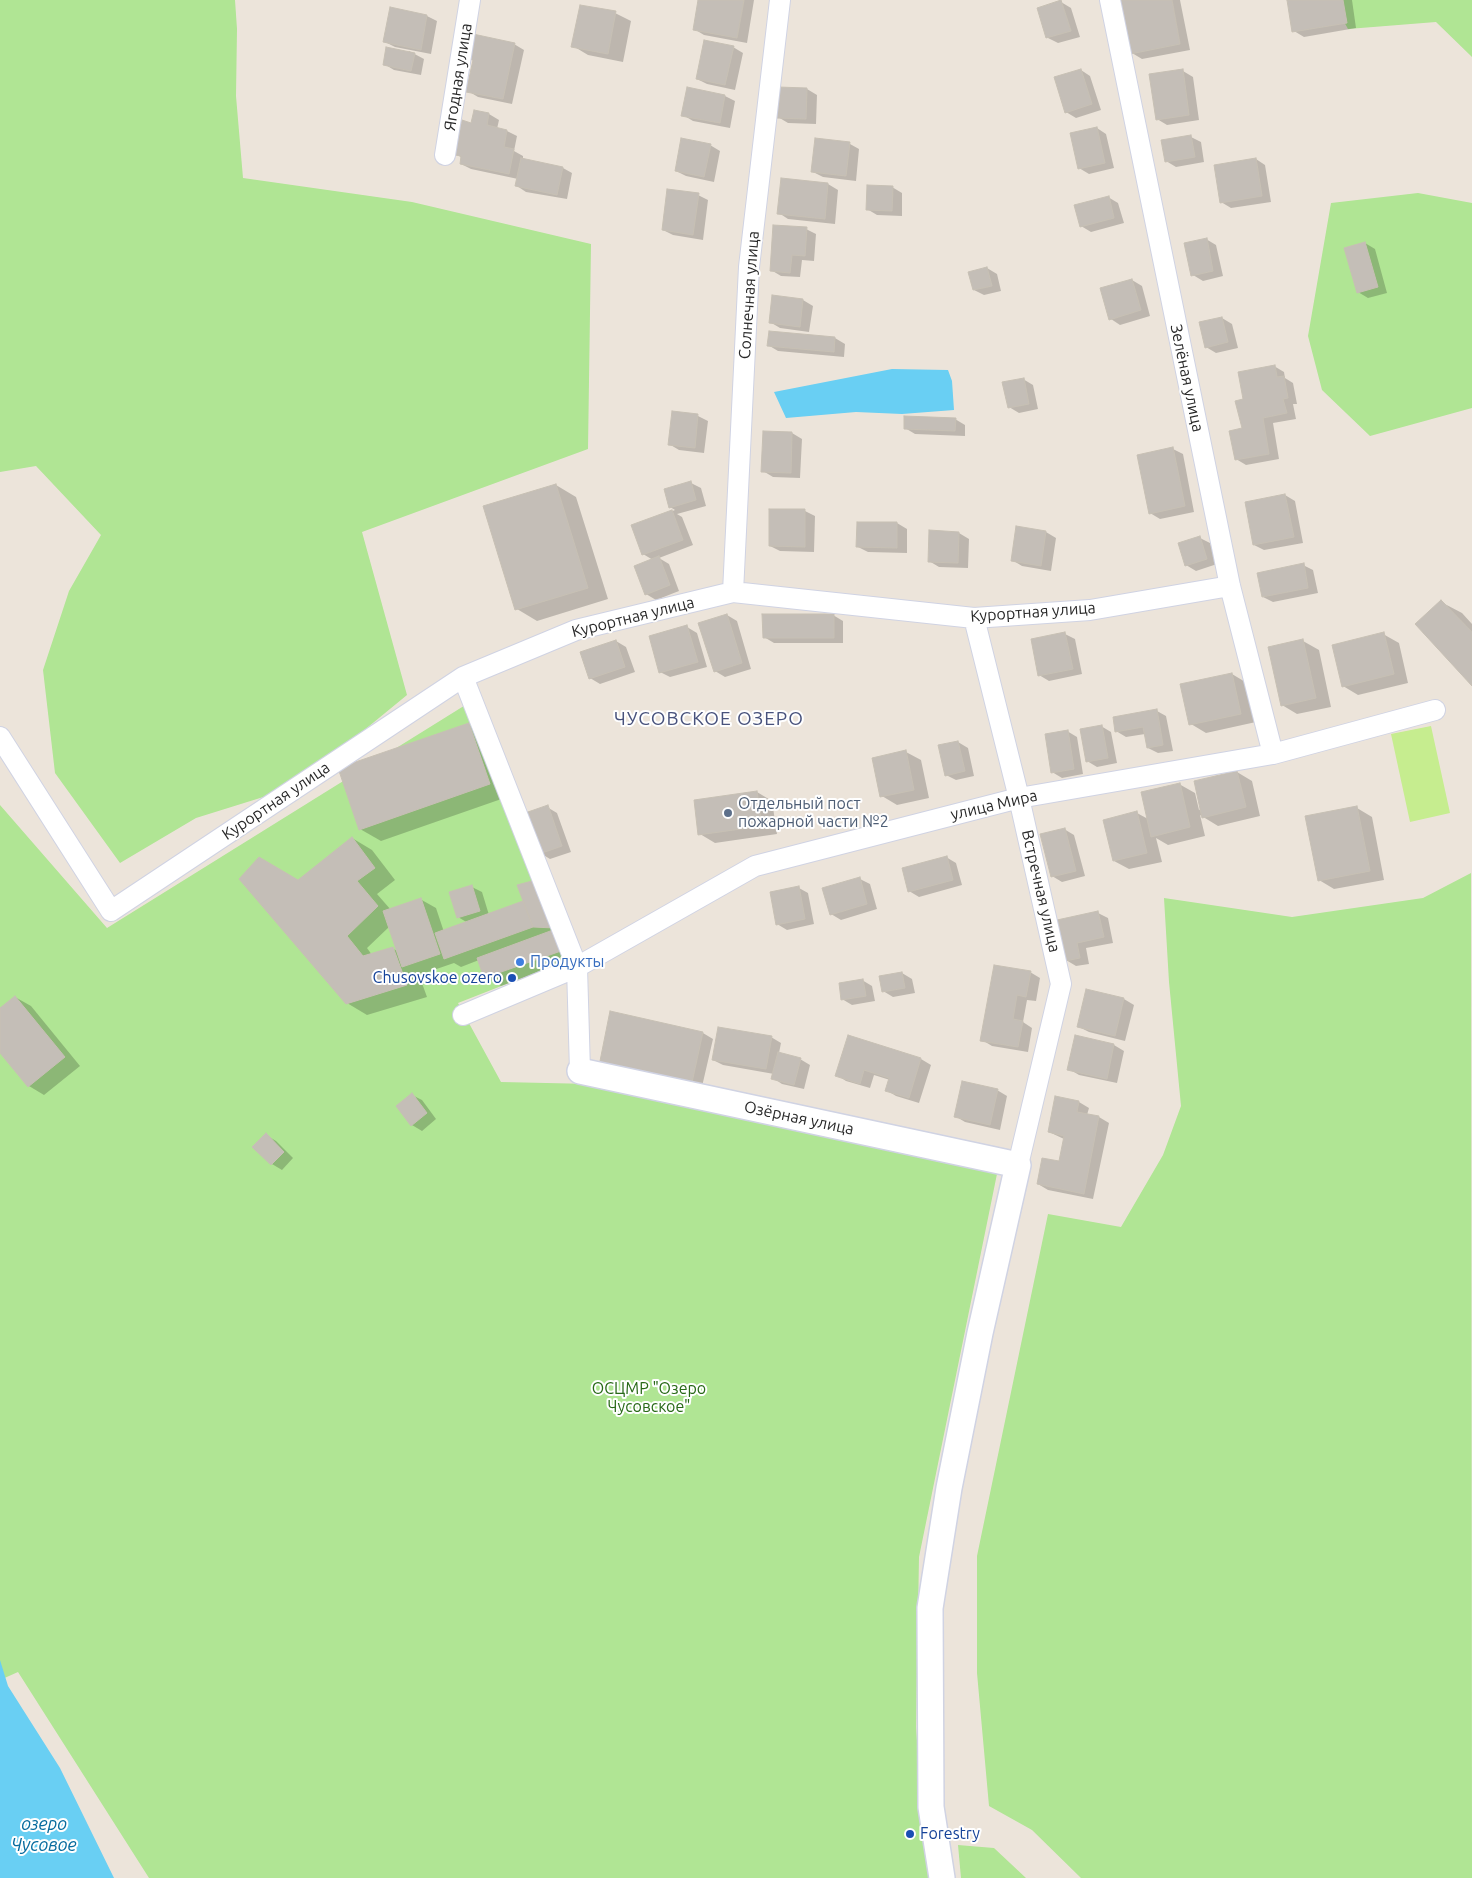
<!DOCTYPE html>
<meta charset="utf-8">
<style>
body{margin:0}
canvas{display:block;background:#ece4da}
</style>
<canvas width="1472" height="1878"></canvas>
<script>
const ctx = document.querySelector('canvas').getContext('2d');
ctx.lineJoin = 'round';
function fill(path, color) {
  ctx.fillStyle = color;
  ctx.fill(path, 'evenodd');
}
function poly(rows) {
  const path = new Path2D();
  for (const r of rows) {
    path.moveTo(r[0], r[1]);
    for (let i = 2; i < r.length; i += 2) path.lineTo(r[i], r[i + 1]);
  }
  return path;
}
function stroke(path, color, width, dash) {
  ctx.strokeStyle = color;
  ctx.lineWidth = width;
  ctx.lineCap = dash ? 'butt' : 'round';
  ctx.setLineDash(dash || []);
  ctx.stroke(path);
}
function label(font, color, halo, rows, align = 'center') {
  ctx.font = font + ' Ubuntu,sans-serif';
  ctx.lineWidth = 4;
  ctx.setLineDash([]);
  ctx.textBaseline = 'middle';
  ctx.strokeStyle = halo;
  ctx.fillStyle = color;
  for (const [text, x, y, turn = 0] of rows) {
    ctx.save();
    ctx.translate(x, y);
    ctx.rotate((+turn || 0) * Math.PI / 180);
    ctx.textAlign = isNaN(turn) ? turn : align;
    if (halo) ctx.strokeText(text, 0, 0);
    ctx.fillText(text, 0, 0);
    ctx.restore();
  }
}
const green = poly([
 [0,0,235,0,237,29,236,96,243,178,412,202,591,244,588,449,362,532,407,695,340,750,305,784,196,818,120,863,55,773,43,670,69,591,101,535,36,466,0,472],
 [1332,0,1472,0,1472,57,1436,22,1348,29],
 [1418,193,1472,203,1472,408,1370,436,1322,390,1308,336,1331,203],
 [467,704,565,961,458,1003,501,1082,592,1084,998,1169,919,1557,916,1727,926,1863,929,1878,149,1878,18,1672,0,1680,0,805,107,928],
 [1471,873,1472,1878,1081,1878,1032,1830,989,1806,977,1673,977,1556,1048,1214,1121,1227,1163,1155,1181,1106,1169,982,1164,898,1292,917,1423,898],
 [958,1845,994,1848,1026,1878,961,1878]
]);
const pitch = poly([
 [1431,726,1450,813,1410,822,1391,734]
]);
const water = poly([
 [892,369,948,370,952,381,954,410,902,414,856,412,786,418,774,392],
 [0,1660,8,1686,60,1768,114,1878,0,1878]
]);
const shadow = poly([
 [700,0,754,0,747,43,704,35,694,29],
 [1121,0,1180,0,1190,50,1142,59,1132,53],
 [1289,0,1352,0,1356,28,1304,37,1294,31],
 [1061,2,1071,8,1080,37,1058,43,1048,38,1039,8],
 [391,9,427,16,437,21,431,54,395,47,385,42],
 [615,13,631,21,623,62,588,55,573,46],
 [514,44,524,50,512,104,478,97,468,91,474,61,469,58],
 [733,47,743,53,735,90,707,84,697,79],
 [409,51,424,59,421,75,394,70,384,64,409,53],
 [1081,70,1090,76,1101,110,1076,118,1066,112],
 [1183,71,1193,77,1199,120,1167,125,1157,119],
 [807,89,817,95,816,124,788,123,778,117],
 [725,96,735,101,730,128,693,121,683,115],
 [489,114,499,120,497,129,507,131,517,136,514,151,523,156,523,160,563,168,572,173,567,199,526,192,517,186,518,179,471,169,461,164,462,158,456,154,472,124],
 [1097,128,1106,134,1114,168,1089,174,1079,168],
 [1191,137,1201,142,1204,162,1176,167,1166,161],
 [850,144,859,149,856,181,823,177,813,172],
 [710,145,720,151,714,182,686,176,676,171],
 [1256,159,1265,165,1271,202,1231,208,1221,202],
 [782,179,828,184,838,190,835,224,788,219,779,213],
 [892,187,902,193,902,216,877,215,867,209],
 [698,195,708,200,703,240,673,235,663,230],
 [1108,197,1118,203,1124,223,1091,232,1081,226],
 [806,229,816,234,814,261,802,260,800,277,781,276,771,270],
 [1206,239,1216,245,1223,276,1203,281,1193,275],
 [1365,243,1375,249,1387,293,1368,298,1358,292],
 [987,268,997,274,1001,291,984,295,974,290],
 [1132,280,1142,286,1150,316,1120,325,1111,319],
 [773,296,803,300,813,306,809,332,780,328,770,322],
 [1222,318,1232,324,1238,348,1216,353,1206,347],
 [770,332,835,338,845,344,844,357,778,351,768,345],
 [1274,366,1284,372,1285,378,1293,383,1297,404,1293,404,1296,419,1273,423,1279,459,1246,465,1236,459,1243,429,1245,400],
 [1023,379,1033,385,1038,409,1019,413,1009,407],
 [673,413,698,416,708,421,704,453,679,450,669,444],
 [955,419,965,425,965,436,915,434,905,428],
 [764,432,792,433,802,439,800,478,773,477,763,471],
 [1173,449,1183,454,1194,512,1160,519,1150,513],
 [691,483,701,488,706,506,677,514,682,517,693,545,659,558,669,564,679,591,656,600,646,594,653,560,643,554,633,526,675,510,670,507],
 [556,485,576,497,608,599,537,621,517,609],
 [1285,495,1295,501,1303,543,1264,550,1254,545],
 [805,511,815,516,814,552,780,551,770,546],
 [897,523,907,529,907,553,868,552,858,547],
 [1017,527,1046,532,1056,538,1051,571,1022,566,1012,560],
 [959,533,969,539,968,568,939,567,929,561],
 [1200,538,1210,543,1217,564,1196,571,1186,565],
 [1303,565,1313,570,1318,593,1273,602,1263,597],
 [1441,602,1462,613,1472,624,1472,684],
 [727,615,737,621,751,669,725,677,715,671],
 [833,615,843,621,843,643,774,643,764,637],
 [687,627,697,633,707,667,670,677,660,672],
 [1065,634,1075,639,1082,674,1049,681,1039,675],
 [1383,634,1399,643,1408,683,1358,695,1343,686],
 [616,641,626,647,635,672,600,684,590,678],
 [1303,641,1319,650,1331,707,1297,714,1282,705],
 [1232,674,1247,683,1256,722,1206,733,1191,724],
 [1157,711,1166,716,1173,751,1158,753,1148,748,1145,734,1126,737,1116,731],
 [469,725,490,736,510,796,381,841,360,829],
 [1101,726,1111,732,1117,763,1097,767,1087,761],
 [1067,731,1077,737,1083,774,1062,778,1052,772],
 [958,742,968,748,974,776,956,780,946,775],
 [906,752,921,760,929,798,897,805,882,796],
 [1237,772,1252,781,1260,816,1218,826,1200,815,1205,836,1168,845,1156,838,1162,862,1129,869,1114,861,1137,813,1148,819,1179,784,1195,793,1199,810,1201,809],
 [757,792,772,801,777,834,715,843,700,834],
 [547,807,557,813,571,852,550,859,540,853],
 [1357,808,1372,817,1384,880,1334,889,1319,880],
 [1064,829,1074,835,1085,876,1062,882,1052,876],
 [352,838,372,850,395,880,377,894,391,910,420,899,436,908,444,932,468,923,458,917,472,887,482,892,489,915,525,902,518,886,576,959,501,986,485,977,479,960,461,967,454,963,419,975,427,997,367,1015,347,1003,298,882],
 [389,927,398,951,393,949,372,955,367,948],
 [946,857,956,863,962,885,919,897,909,891],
 [860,879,870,884,877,909,841,920,831,914],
 [799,888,808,893,814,924,787,930,777,924],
 [1098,913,1108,918,1113,943,1086,948,1089,964,1076,966,1066,960,1058,921],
 [1030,972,1040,978,1036,1001,1027,1000,1023,1022,1032,1028,1028,1052,992,1046,982,1040],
 [902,973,912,979,915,993,893,997,883,991],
 [862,980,872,986,875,1001,852,1005,842,999],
 [15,997,31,1006,80,1066,44,1095,29,1086,0,1051,0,1010],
 [1124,999,1134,1005,1125,1041,1089,1032,1079,1027],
 [703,1033,713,1039,701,1091,610,1071],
 [771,1037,781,1043,779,1053,800,1059,810,1065,804,1089,782,1084,773,1078,774,1074,723,1065,713,1060],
 [849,1037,921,1059,931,1065,919,1103,896,1096,886,1090,890,1080,874,1075,870,1088,846,1081,837,1075],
 [1076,1037,1114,1045,1124,1051,1117,1083,1079,1075,1069,1069],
 [997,1090,1007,1096,1000,1130,965,1122,955,1116],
 [412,1095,422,1100,436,1119,422,1131,412,1125],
 [1056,1097,1079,1102,1089,1108,1087,1115,1099,1117,1109,1123,1093,1199,1048,1190,1038,1184,1060,1163,1064,1139,1049,1132],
 [266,1135,276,1141,293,1158,282,1170,272,1164,254,1147]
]);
const building = poly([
 [698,0,744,0,737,38,693,30,698,0],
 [1061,0,1071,31,1046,38,1037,8,1061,0],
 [1120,0,1172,0,1180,44,1130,54,1120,0],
 [1287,0,1343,0,1347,23,1292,32,1287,0],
 [580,5,616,11,608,54,571,47,580,5],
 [390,7,427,15,421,50,383,42,390,7],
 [473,34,515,43,503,99,466,92,473,60,468,59,473,34],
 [704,40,734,46,725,85,696,79,704,40],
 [386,47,415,53,411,71,383,65,386,47],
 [1081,69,1092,104,1065,113,1054,77,1081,69],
 [1183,69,1189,115,1156,120,1149,74,1183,69],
 [687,87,725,95,720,123,681,116,687,87],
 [778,87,807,88,806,119,777,118,778,87],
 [474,110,489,113,487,125,507,130,504,147,514,149,509,174,460,164,461,156,455,155,462,120,471,123,474,110],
 [1097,127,1105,163,1078,169,1070,133,1097,127],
 [1191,135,1195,157,1165,162,1161,140,1191,135],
 [681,138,711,144,704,177,675,171,681,138],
 [815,138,850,142,846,176,811,172,815,138],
 [521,158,563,167,557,195,515,186,521,158],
 [1256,158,1262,196,1220,203,1214,165,1256,158],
 [781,178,828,183,825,219,777,214,781,178],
 [867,185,893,186,892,211,866,210,867,185],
 [667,189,699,193,693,235,662,230,667,189],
 [1109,196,1114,218,1080,227,1074,205,1109,196],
 [773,225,807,227,805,256,792,255,790,273,770,271,773,225],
 [1207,238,1213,271,1191,276,1184,243,1207,238],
 [1365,242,1378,287,1357,293,1344,248,1365,242],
 [987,267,992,286,973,290,968,272,987,267],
 [1132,279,1141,310,1109,320,1100,288,1132,279],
 [772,295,803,299,800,327,769,323,772,295],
 [1222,317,1228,342,1205,348,1199,322,1222,317],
 [769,331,835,337,834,352,767,346,769,331],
 [1275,365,1277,377,1284,376,1288,398,1283,399,1287,413,1263,418,1269,454,1235,460,1229,431,1242,428,1235,401,1243,399,1238,372,1275,365],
 [1024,378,1029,404,1008,408,1002,382,1024,378],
 [672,411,698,414,695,448,668,445,672,411],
 [904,416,956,418,955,431,904,429,904,416],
 [763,431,792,432,791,473,761,472,763,431],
 [1173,447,1185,506,1149,514,1137,455,1173,447],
 [691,481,696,500,669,508,664,489,691,481],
 [556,484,588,588,515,610,483,506,556,484],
 [1285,494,1294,537,1253,545,1245,502,1285,494],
 [769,509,805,509,805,547,769,546,769,509],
 [672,510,683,540,642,555,631,525,672,510],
 [857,522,897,522,897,548,856,547,857,522],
 [1016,526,1046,531,1041,566,1011,561,1016,526],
 [929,530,959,532,958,563,928,562,929,530],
 [1200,536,1207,559,1185,566,1178,543,1200,536],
 [659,556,670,585,645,595,634,566,659,556],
 [1304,563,1308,588,1262,597,1257,573,1304,563],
 [1441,600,1472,632,1472,686,1415,624,1441,600],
 [727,614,742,663,714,672,698,623,727,614],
 [762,614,834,614,834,638,763,638,762,614],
 [687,625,698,662,659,673,649,636,687,625],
 [1065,632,1073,669,1038,676,1031,639,1065,632],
 [1384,632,1394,674,1342,687,1332,645,1384,632],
 [1303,639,1316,698,1281,706,1268,647,1303,639],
 [616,640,625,667,589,679,580,652,616,640],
 [1232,673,1241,714,1189,725,1180,684,1232,673],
 [1157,709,1163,745,1147,748,1143,727,1115,732,1113,717,1157,709],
 [469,723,490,784,359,830,338,768,469,723],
 [1102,725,1108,758,1086,762,1080,729,1102,725],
 [1068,730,1074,769,1051,773,1045,734,1068,730],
 [958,741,965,771,945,776,938,745,958,741],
 [906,750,914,790,880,797,872,758,906,750],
 [1237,771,1246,807,1202,818,1194,781,1237,771],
 [1180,783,1190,827,1151,837,1141,792,1180,783],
 [757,791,762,826,698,835,694,800,757,791],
 [548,805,562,846,539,854,525,813,548,805],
 [1357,806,1370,871,1318,881,1305,816,1357,806],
 [1137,811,1147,853,1113,861,1103,820,1137,811],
 [1065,828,1076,871,1051,877,1040,834,1065,828],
 [352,837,375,868,357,881,378,906,347,936,363,956,393,947,407,985,346,1004,239,879,259,857,298,880,352,837],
 [947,856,953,880,908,892,902,868,947,856],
 [860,877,867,904,830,915,822,888,860,877],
 [536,880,554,928,533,927,517,885,536,880],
 [472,885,480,911,457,918,449,892,472,885],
 [799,886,805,919,776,925,770,892,799,886],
 [421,898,440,954,402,967,383,911,421,898],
 [523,901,533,927,444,959,435,933,523,901],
 [1098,911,1104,937,1077,943,1080,958,1065,961,1057,920,1098,911],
 [553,930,561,951,484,978,477,958,553,930],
 [994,965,1031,971,1026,997,1017,995,1013,1019,1023,1021,1018,1047,980,1041,994,965],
 [902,972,905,988,882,992,879,976,902,972],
 [863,979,866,996,841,1000,839,983,863,979],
 [1086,989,1124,998,1115,1036,1077,1027,1086,989],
 [15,996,65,1057,28,1087,0,1053,0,1008,15,996],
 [610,1011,703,1032,691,1087,599,1066,610,1011],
 [718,1027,772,1036,766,1069,712,1060,718,1027],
 [848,1035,921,1058,909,1098,885,1091,889,1078,864,1070,860,1084,835,1076,848,1035],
 [1075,1035,1114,1044,1107,1079,1067,1070,1075,1035],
 [778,1052,801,1058,794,1085,771,1079,778,1052],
 [962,1081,998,1089,990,1125,954,1117,962,1081],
 [412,1093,427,1113,411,1126,396,1106,412,1093],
 [1055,1096,1079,1101,1077,1112,1099,1116,1084,1194,1037,1184,1042,1158,1059,1161,1064,1136,1048,1132,1055,1096],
 [266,1133,284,1152,271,1165,252,1147,266,1133]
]);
const minor = poly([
 [1110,0,1230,586,1273,754],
 [445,155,470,0],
 [733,592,749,267,780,0],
 [974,618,1019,798,1061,984,1018,1165],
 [463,677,577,967,580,1071],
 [0,737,111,911,463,677,576,630,733,592,974,618,1090,610,1230,586],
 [463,1015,577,967,755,866,1019,798,1273,754,1435,710]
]);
const tertiary = poly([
 [580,1071,1018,1165,980,1333,949,1488,930,1608,931,1807,942,1878]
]);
const markers = [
 [728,813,5,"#5c6f8a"],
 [520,962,5,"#3f7fe0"],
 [512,978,5,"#1a4fb4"],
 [910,1834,5,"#1a4fb4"]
];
const streetNames = [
 ["Ягодная улица",458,77,-81],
 ["Солнечная улица",749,295,-86],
 ["Зелёная улица",1187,378,78],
 ["Курортная улица",1033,612,-4],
 ["Курортная улица",633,617,-14],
 ["Курортная улица",276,801,-34],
 ["улица Мира",994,805,-13],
 ["Встречная улица",1041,891,77],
 ["Озёрная улица",799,1118,12]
];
const serviceNames = [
 ["Отдельный пост",738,804],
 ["пожарной части №2",738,822]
];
const shopNames = [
 ["Продукты",530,962]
];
const transitNames = [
 ["Chusovskoe ozero",502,978],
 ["Forestry",920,1834,"left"]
];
const parkNames = [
 ["ОСЦМР \"Озеро",649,1389],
 ["Чусовское\"",649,1407]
];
const waterNames = [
 ["озеро",44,1824],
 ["Чусовое",44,1845]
];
const quarterNames = [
 ["ЧУСОВСКОЕ ОЗЕРО",709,719]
];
fill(green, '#b0e594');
fill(pitch, '#c6ed8f');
fill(water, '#69cff3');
fill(shadow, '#0003');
fill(building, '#c4beb7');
stroke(building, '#c7c0b4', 1);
stroke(minor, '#d0d3e3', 22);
stroke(tertiary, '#d0d3e3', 28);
stroke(minor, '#fff', 20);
stroke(tertiary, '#fff', 25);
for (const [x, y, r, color] of markers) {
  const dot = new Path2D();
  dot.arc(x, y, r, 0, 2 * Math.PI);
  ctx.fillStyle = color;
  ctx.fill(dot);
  stroke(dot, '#fff', 2);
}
label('16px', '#292929', '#fff', streetNames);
label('16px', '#4e5e75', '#fff', serviceNames, 'left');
label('16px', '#366cbe', '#fff', shopNames, 'left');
label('16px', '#164399', '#fff', transitNames, 'right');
label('16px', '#286917', '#fff', parkNames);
label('italic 18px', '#086c9e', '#fff', waterNames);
ctx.letterSpacing = '1px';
label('19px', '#48527c', '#fff', quarterNames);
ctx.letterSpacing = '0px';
</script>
